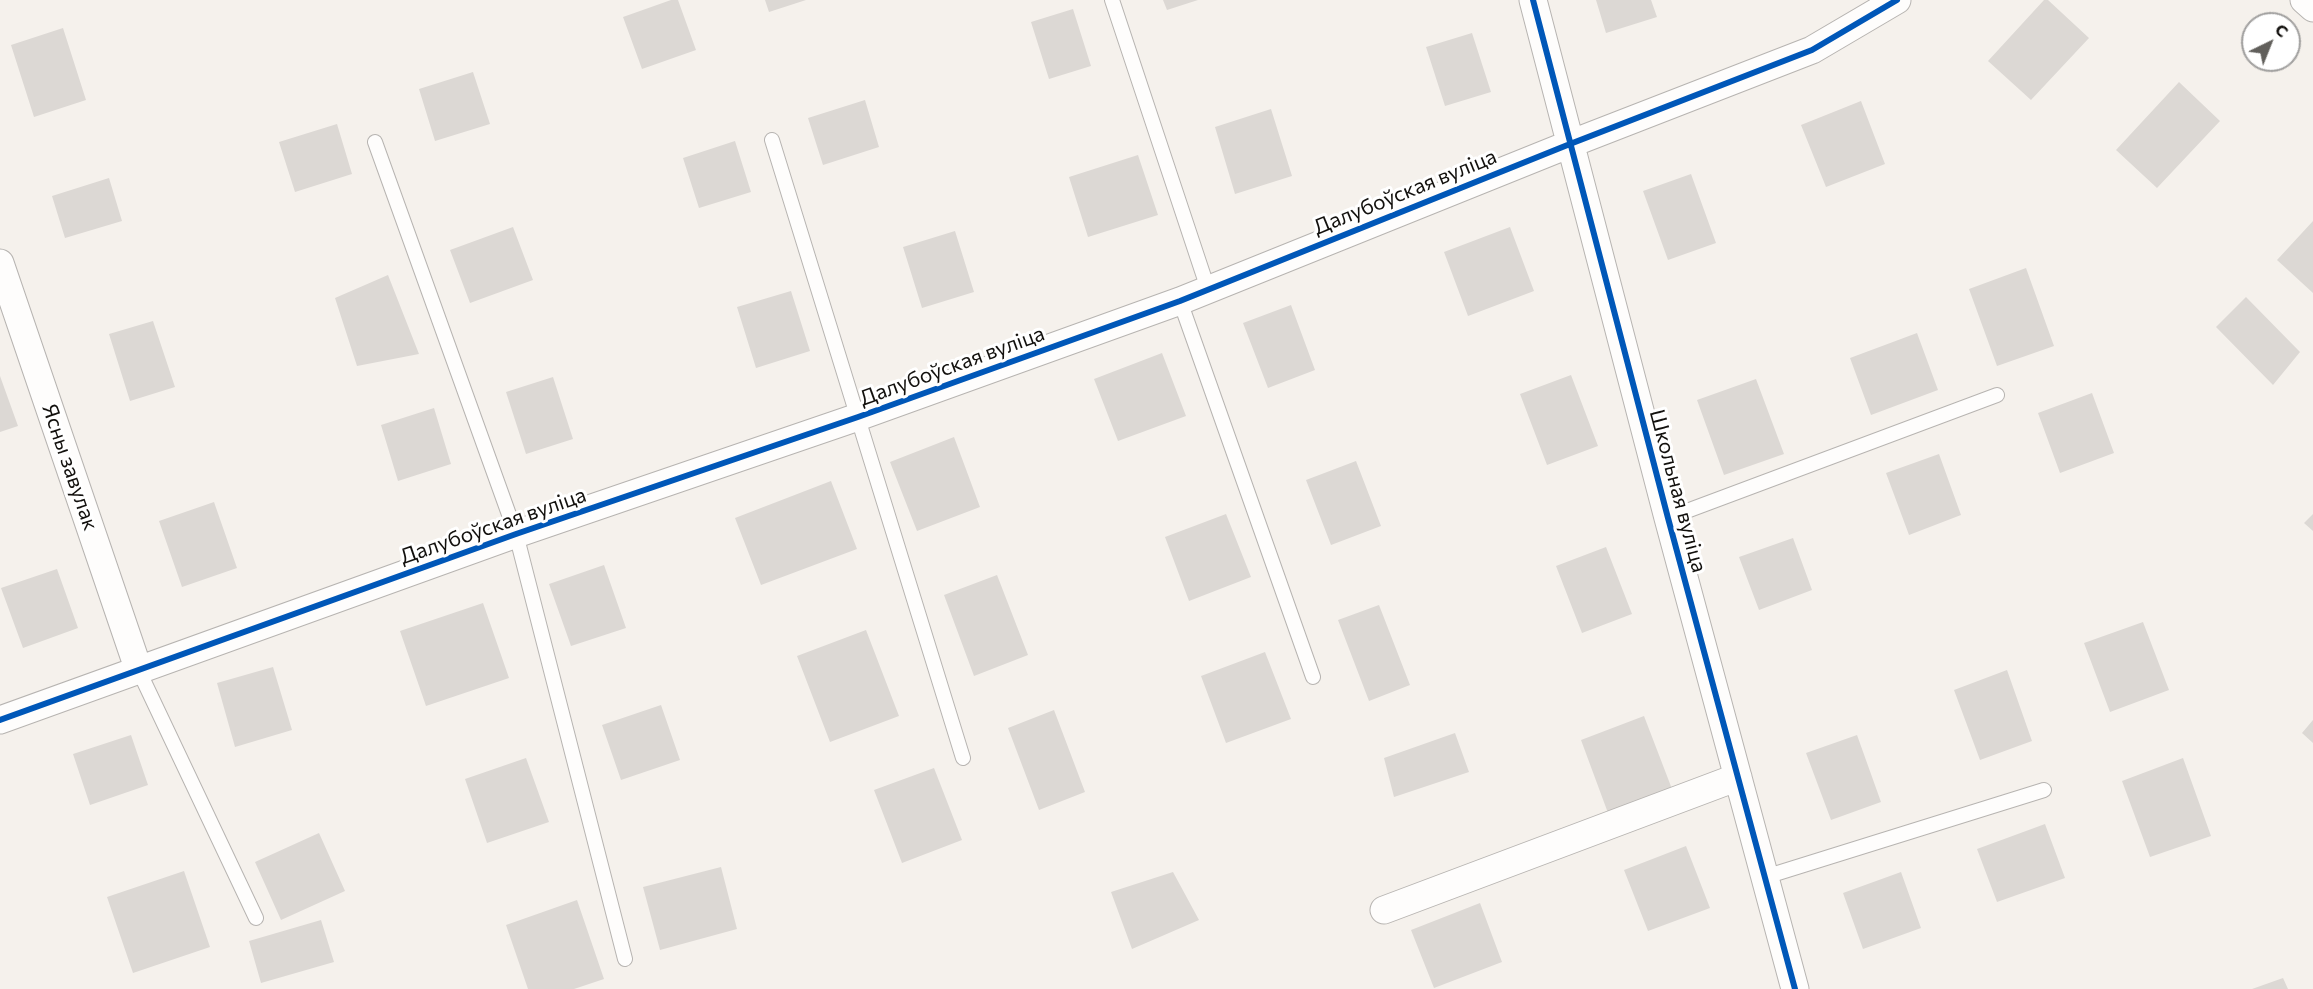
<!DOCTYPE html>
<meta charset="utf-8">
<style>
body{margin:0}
#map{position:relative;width:2313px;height:989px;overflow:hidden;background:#f5f1ec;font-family:Commissioner,sans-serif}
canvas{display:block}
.north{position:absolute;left:2241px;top:12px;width:60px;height:60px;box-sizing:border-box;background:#fff;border:2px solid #a09f9e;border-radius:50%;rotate:43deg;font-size:16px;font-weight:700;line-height:24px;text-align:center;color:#12100d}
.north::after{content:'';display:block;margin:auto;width:21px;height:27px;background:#615f5b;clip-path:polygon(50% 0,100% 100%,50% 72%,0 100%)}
</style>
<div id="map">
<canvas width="2313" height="989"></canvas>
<div class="north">С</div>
</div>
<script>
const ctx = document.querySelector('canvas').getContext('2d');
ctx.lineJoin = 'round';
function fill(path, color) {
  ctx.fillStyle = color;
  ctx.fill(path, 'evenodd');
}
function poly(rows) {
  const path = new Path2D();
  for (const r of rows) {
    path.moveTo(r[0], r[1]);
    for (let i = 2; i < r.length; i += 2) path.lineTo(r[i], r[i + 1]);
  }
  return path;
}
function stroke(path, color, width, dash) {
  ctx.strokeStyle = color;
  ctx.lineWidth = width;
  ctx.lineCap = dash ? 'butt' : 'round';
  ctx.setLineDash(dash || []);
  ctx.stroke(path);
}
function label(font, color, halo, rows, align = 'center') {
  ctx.font = font + ' Commissioner,sans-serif';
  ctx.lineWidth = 6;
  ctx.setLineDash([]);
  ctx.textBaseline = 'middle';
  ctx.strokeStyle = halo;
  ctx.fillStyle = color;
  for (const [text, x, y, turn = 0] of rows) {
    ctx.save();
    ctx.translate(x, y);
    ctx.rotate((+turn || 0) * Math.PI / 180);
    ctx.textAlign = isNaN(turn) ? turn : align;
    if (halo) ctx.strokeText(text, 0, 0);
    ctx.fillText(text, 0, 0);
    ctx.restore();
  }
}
const building = poly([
 [671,0,678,0,696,50,642,69,623,17],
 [765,0,806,0,769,12],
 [1163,0,1198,0,1167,10],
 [1596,0,1651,0,1657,17,1606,33],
 [2044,0,2048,0,2089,38,2031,100,1988,61],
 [1073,9,1091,66,1049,79,1031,22],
 [63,28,86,100,34,117,11,45],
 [1472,33,1491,92,1445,106,1426,47],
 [473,72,490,124,435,141,419,89],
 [2179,82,2220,121,2157,188,2116,150],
 [865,100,879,147,823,165,808,118],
 [1861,101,1885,164,1826,187,1801,125],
 [1271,109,1292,176,1235,194,1215,127],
 [337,124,352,174,295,192,279,142],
 [735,141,751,192,699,208,683,158],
 [1138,155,1158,215,1088,237,1069,177],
 [1691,174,1716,243,1668,260,1643,191],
 [109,178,122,221,65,238,52,196],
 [2313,221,2313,293,2277,260],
 [513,227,533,280,470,303,450,250],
 [1510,227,1534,291,1468,316,1444,252],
 [955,231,974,292,922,308,903,247],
 [2026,268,2054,346,1997,366,1969,289],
 [388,275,419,354,357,366,335,298],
 [791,291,810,351,756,368,737,307],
 [2246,297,2300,352,2273,385,2216,327],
 [1291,305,1315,370,1268,388,1243,323],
 [153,321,175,387,130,401,109,334],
 [1917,333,1938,390,1871,415,1850,358],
 [1162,353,1186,416,1118,441,1094,379],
 [1571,375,1598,446,1547,465,1520,394],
 [0,376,18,426,0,432],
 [553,377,573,439,526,454,506,392],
 [1756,379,1784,454,1724,475,1697,400],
 [2092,393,2114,453,2060,473,2038,413],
 [434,408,451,464,398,481,381,425],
 [954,437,980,507,917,531,890,462],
 [1939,454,1961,515,1909,535,1886,473],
 [1356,461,1381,526,1331,545,1306,480],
 [831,481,857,549,761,585,735,518],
 [214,502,237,568,182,587,159,521],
 [1226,514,1251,577,1189,601,1165,537],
 [2313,514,2313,531,2304,523],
 [1793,538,1812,590,1759,610,1739,557],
 [1606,547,1632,614,1582,633,1556,566],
 [604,565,626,628,571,646,549,584],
 [57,569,78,628,23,648,1,588],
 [997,575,1028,655,974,676,944,595],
 [483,603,509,678,426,706,400,631],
 [1379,605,1410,685,1369,701,1338,620],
 [2143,622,2169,690,2110,712,2084,643],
 [866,630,899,716,830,742,797,656],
 [1265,652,1291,719,1226,743,1201,676],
 [273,667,292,730,235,747,217,683],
 [2007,670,2032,741,1980,760,1954,690],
 [661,705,680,760,621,780,602,725],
 [1054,710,1085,792,1039,810,1008,728],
 [1644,716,1672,789,1608,813,1581,740],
 [2313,720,2313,743,2302,733],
 [1455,733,1469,772,1394,797,1384,758],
 [131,735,148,785,90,805,73,754],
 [1857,735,1881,802,1831,820,1806,753],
 [526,758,549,822,487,843,465,779],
 [2183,758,2211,836,2150,857,2122,781],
 [934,768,962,840,902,863,874,790],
 [2045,824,2065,878,1997,902,1977,849],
 [319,833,345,891,281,920,255,862],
 [1686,846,1710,908,1648,931,1624,870],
 [721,867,737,929,660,950,643,887],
 [184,871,210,947,133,973,107,897],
 [1173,872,1199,920,1132,949,1111,892],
 [1901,872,1921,928,1863,949,1843,893],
 [577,900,604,979,574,989,528,989,506,925],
 [1480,903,1502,962,1434,988,1411,930],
 [321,920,334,962,261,983,249,941],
 [2283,978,2288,989,2252,989]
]);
const service = poly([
 [1112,0,1208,289],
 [772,140,963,758],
 [375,142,516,534,625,959],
 [1180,301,1313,677],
 [1668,518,1997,395],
 [139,671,256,918],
 [1765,877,2044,790]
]);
const minor = poly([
 [1533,0,1668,518,1795,989],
 [2304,0,2313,8],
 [0,263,139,671],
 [0,720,516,534,858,417,1180,301,1570,144,1812,50,1897,0],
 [1384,910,1738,777]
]);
const cycleway = poly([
 [1533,0,1668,518,1795,989],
 [0,720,516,534,858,417,1180,301,1570,144,1812,50,1897,0]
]);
const streetNames = [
 ["Далубоўская вуліца",1405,192,-22],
 ["Далубоўская вуліца",952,366,-20],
 ["Ясны завулак",70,467,71],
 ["Школьная вуліца",1678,491,75],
 ["Далубоўская вуліца",493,526,-19]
];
fill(building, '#dcd8d4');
stroke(service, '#b7b4b1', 16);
stroke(minor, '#b7b4b1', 29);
stroke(service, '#fefdfc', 14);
stroke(minor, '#fefdfc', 27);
stroke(cycleway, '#0057b8', 6);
label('21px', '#12100d', '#fff', streetNames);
</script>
